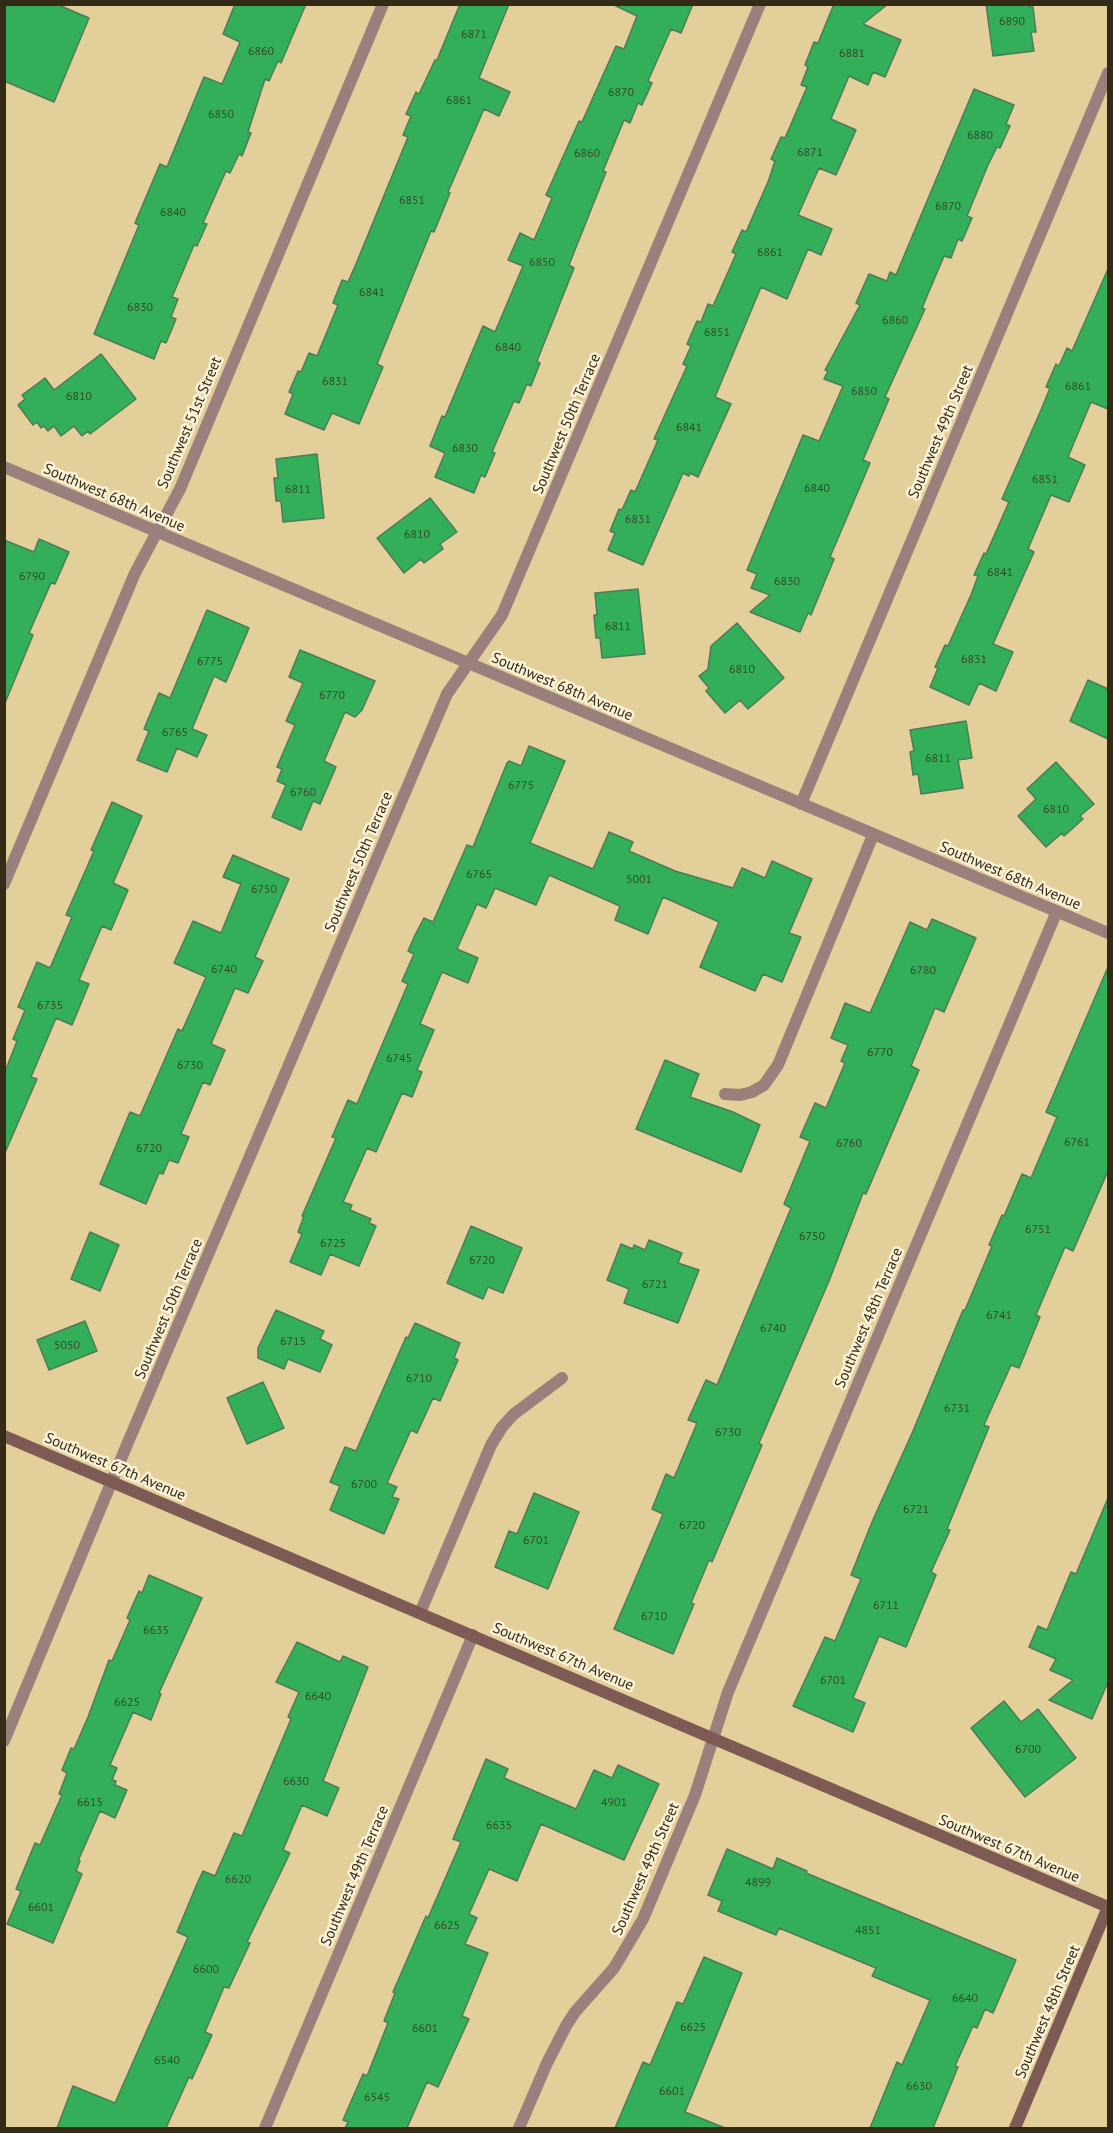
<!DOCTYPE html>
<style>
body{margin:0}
#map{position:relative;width:1113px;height:2133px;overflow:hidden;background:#e3cf9a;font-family:"PT Sans",sans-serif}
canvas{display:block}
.frame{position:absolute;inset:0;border:6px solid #332b16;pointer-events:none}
</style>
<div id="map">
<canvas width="1113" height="2133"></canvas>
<div class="frame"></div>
</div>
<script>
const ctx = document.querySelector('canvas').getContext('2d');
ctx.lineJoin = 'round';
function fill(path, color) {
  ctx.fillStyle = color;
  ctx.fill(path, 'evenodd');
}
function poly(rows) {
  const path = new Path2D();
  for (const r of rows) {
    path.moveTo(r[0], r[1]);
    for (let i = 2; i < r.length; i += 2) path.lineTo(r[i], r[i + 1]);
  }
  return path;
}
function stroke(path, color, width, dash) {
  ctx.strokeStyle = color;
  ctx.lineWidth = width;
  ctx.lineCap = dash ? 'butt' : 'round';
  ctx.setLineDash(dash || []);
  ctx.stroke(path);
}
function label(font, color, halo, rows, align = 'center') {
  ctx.font = font + ' "PT Sans",sans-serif';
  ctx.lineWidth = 5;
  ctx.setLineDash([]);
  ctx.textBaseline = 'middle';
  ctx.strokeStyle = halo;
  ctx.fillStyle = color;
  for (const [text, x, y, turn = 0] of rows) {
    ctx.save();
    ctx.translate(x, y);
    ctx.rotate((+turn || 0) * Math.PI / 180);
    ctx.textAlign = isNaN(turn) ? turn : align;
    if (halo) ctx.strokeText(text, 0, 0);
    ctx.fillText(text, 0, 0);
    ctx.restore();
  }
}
const building = poly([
 [4,4,56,4,89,18,54,102,4,81,4,4],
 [235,4,306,4,281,63,278,61,269,81,265,79,248,132,251,133,242,156,239,154,230,173,226,171,203,223,207,224,197,246,194,245,172,297,178,299,171,317,176,319,166,343,161,341,154,359,94,334,139,225,135,223,160,164,167,167,204,77,222,84,240,42,223,34,235,4],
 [460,4,509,4,479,78,510,92,499,116,484,109,448,192,450,193,434,232,431,231,377,364,383,367,359,424,332,413,324,430,285,414,293,394,289,392,298,371,301,372,309,353,317,356,338,305,333,303,342,280,348,282,356,264,408,137,403,135,411,116,406,114,416,92,419,94,435,60,437,60,460,4],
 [612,4,693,4,681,33,671,29,648,81,652,83,642,105,638,103,630,123,624,120,603,171,606,172,569,265,574,268,537,361,540,363,531,386,527,384,519,403,514,401,492,452,495,453,485,477,481,475,474,493,435,477,445,453,430,446,442,416,445,417,483,326,495,332,523,266,508,260,520,233,534,240,552,198,546,195,579,121,582,122,616,46,624,49,637,16,612,4],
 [834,4,888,4,863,24,901,40,885,77,873,72,868,85,849,76,831,119,856,130,836,175,819,168,798,215,832,229,821,255,808,249,787,299,761,287,715,397,731,404,698,477,690,473,689,476,683,473,643,565,608,550,615,533,610,531,619,509,622,510,631,490,635,492,658,440,654,439,687,366,683,364,691,346,687,344,697,321,701,322,708,304,713,306,736,254,732,252,742,230,746,232,768,182,775,161,771,159,781,137,785,138,807,87,801,85,808,67,805,65,814,42,818,43,834,4],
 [986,4,1029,4,1029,7,1033,7,1036,32,1031,32,1034,51,993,56,986,4],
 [974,89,1014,105,1006,124,1010,126,1000,148,997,147,988,165,967,216,972,218,962,241,958,239,951,258,944,256,922,308,925,309,885,397,889,399,863,460,870,463,830,557,834,559,811,615,808,613,800,632,750,612,770,595,751,588,757,574,747,570,803,435,819,441,843,386,824,379,828,371,825,370,860,305,856,303,869,274,887,281,890,272,896,275,974,89],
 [1108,269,1108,409,1091,402,1068,457,1085,465,1069,502,1051,495,1028,549,1034,552,993,644,1013,652,996,691,979,683,969,705,930,687,938,668,935,667,945,645,948,646,971,595,978,576,974,575,984,553,986,554,1009,502,1002,499,1041,410,1050,388,1046,387,1056,364,1059,366,1067,348,1072,351,1108,269],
 [101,354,136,399,90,434,88,431,82,436,74,426,61,436,54,426,48,431,44,426,41,428,37,422,33,425,18,405,25,399,22,395,45,378,54,390,101,354],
 [317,454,324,518,283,522,281,501,276,501,274,478,278,478,276,459,317,454],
 [430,498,457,532,440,544,443,549,424,563,421,559,404,573,377,538,430,498],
 [39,539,69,552,55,584,51,583,29,633,33,635,5,703,4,540,34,552,39,539],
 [638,589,645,654,602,658,600,638,596,638,594,615,597,615,595,593,638,589],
 [207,610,249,628,226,682,214,676,192,729,207,735,197,757,177,748,167,772,137,760,149,731,144,729,159,693,170,698,207,610],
 [737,623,784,678,748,709,740,700,725,713,706,691,709,688,699,676,708,669,711,646,737,623],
 [300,650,375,681,362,710,355,717,345,712,324,761,336,767,320,804,313,801,301,830,272,817,286,785,277,781,282,769,277,767,295,725,286,721,303,683,289,677,300,650],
 [1088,680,1108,689,1108,739,1070,721,1088,680],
 [966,721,972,758,958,760,963,788,921,794,918,774,913,775,910,752,914,751,910,730,966,721],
 [529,746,565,761,530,843,593,869,609,832,633,842,629,851,675,871,733,888,742,868,765,878,772,861,812,879,789,933,801,937,782,982,763,974,755,991,700,967,719,922,663,897,648,934,615,920,620,906,549,875,536,905,495,888,486,908,477,904,457,949,478,958,468,983,442,972,420,1024,434,1030,417,1070,422,1072,412,1097,402,1093,376,1152,367,1148,343,1202,352,1205,350,1210,371,1219,369,1223,376,1226,359,1266,330,1254,321,1275,290,1262,302,1234,298,1232,304,1216,302,1216,336,1138,332,1137,348,1100,357,1104,408,984,402,981,414,954,408,951,415,935,424,918,433,922,467,845,473,847,507,763,509,761,521,766,529,746],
 [1056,762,1094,804,1080,816,1083,819,1064,836,1062,833,1046,847,1018,816,1036,799,1027,789,1056,762],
 [112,802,142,816,113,883,128,890,111,930,102,926,79,980,89,984,72,1025,56,1018,31,1077,37,1079,4,1155,4,1074,17,1041,13,1039,25,1010,18,1007,37,962,50,968,72,917,66,915,94,851,91,850,112,802],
 [233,855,289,879,255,957,263,961,248,993,235,988,211,1044,225,1050,210,1085,203,1082,181,1134,189,1137,178,1163,169,1160,163,1174,159,1173,146,1204,100,1184,130,1112,140,1116,178,1029,182,1031,206,977,174,963,193,921,221,933,241,884,223,877,233,855],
 [932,919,976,938,944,1012,935,1008,911,1066,919,1070,866,1194,863,1193,829,1281,759,1443,762,1445,712,1562,709,1560,691,1603,694,1604,673,1654,614,1629,663,1514,652,1509,666,1474,674,1478,697,1423,688,1420,706,1380,717,1385,791,1208,784,1204,810,1141,800,1137,815,1103,826,1108,845,1063,841,1061,848,1045,831,1038,845,1003,870,1013,910,922,927,930,932,919],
 [1108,967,1108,1171,1073,1251,1065,1247,1036,1315,1040,1317,1019,1368,1011,1365,984,1425,989,1427,947,1529,950,1530,931,1572,936,1575,906,1647,879,1636,853,1698,865,1703,853,1732,793,1706,825,1637,835,1641,861,1579,851,1575,872,1522,913,1431,963,1310,965,1310,992,1246,989,1245,1002,1215,1004,1216,1022,1174,1031,1178,1057,1117,1046,1112,1108,967],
 [665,1060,699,1074,690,1097,733,1112,760,1125,741,1172,636,1129,665,1060],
 [471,1226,522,1248,503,1293,488,1287,483,1299,447,1283,471,1226],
 [90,1232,119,1245,100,1291,71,1279,90,1232],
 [649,1240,682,1253,678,1263,699,1270,678,1323,624,1303,629,1289,607,1280,621,1244,633,1249,634,1245,645,1250,649,1240],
 [276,1310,324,1331,320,1339,332,1345,320,1372,288,1359,284,1369,258,1358,258,1348,276,1310],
 [85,1321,97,1351,49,1370,37,1340,85,1321],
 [415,1323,460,1343,454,1358,458,1360,440,1401,433,1398,417,1433,411,1430,387,1483,397,1487,392,1497,399,1499,384,1534,330,1510,340,1486,330,1482,345,1447,356,1451,406,1337,408,1338,415,1323],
 [263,1382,284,1428,247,1444,227,1398,263,1382],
 [534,1493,579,1512,548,1589,495,1567,509,1531,517,1534,534,1493],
 [1108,1498,1108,1682,1092,1719,1049,1700,1073,1680,1050,1670,1056,1659,1029,1647,1038,1626,1047,1630,1071,1572,1076,1574,1108,1498],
 [149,1575,202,1598,159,1693,161,1694,151,1720,133,1712,110,1765,117,1768,112,1780,116,1781,115,1785,127,1790,115,1818,100,1811,78,1861,80,1861,76,1871,82,1874,53,1943,7,1924,21,1891,16,1889,35,1843,40,1845,62,1795,59,1794,67,1773,62,1770,71,1748,74,1749,88,1717,109,1660,112,1661,130,1620,127,1618,139,1591,142,1593,149,1575],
 [297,1642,340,1662,343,1656,368,1667,323,1781,339,1788,327,1816,302,1805,283,1850,290,1853,247,1942,250,1943,229,1988,224,1987,205,2032,212,2035,192,2079,189,2077,166,2128,57,2128,73,2086,115,2103,188,1937,177,1932,197,1884,203,1871,215,1876,234,1833,242,1836,291,1719,288,1717,299,1692,276,1682,297,1642],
 [1004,1701,1021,1722,1038,1709,1076,1758,1025,1797,971,1728,1004,1701],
 [486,1759,508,1769,504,1778,576,1809,594,1770,612,1778,618,1765,659,1784,624,1860,541,1824,517,1881,489,1869,469,1914,477,1918,465,1944,488,1953,462,2016,469,2019,438,2087,427,2082,407,2128,345,2128,348,2122,343,2120,363,2074,367,2076,388,2023,384,2021,395,1993,393,1992,426,1916,428,1918,461,1842,453,1839,486,1759],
 [727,1849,773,1869,777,1858,807,1871,806,1873,1016,1960,993,2013,985,2009,977,2028,973,2026,955,2066,958,2067,933,2128,870,2128,897,2062,902,2065,930,2000,872,1976,876,1968,779,1928,776,1935,718,1911,722,1901,708,1895,727,1849],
 [704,1957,742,1973,685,2112,725,2128,615,2128,643,2062,650,2065,677,2002,683,2004,704,1957]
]);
const lane = poly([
 [725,1094,740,1095,752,1092,764,1085,778,1065,873,835]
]);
const street = poly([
 [4,467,1108,933],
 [801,804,1108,73],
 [4,884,135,573,180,489,383,4],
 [420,1613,491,1445,502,1427,514,1414,562,1378],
 [4,1741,126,1447,447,694,502,615,760,4],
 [265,2128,473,1635],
 [519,2128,547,2063,566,2026,575,2012,614,1968,643,1919,695,1795,728,1692,1057,911]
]);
const secondary = poly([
 [4,1436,1108,1907],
 [1015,2128,1108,1907]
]);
const numberNames = [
 ["6890",1012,22],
 ["6871",474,35],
 ["6860",261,52],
 ["6881",852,54],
 ["6870",621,93],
 ["6861",459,101],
 ["6850",221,115],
 ["6880",980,136],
 ["6871",810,153],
 ["6860",587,154],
 ["6851",412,201],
 ["6870",948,207],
 ["6840",173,213],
 ["6861",770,253],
 ["6850",542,263],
 ["6841",372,293],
 ["6830",140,308],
 ["6860",895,321],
 ["6851",717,333],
 ["6840",508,348],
 ["6831",335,382],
 ["6861",1078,387],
 ["6850",864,392],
 ["6810",79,397],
 ["6841",689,428],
 ["6830",465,449],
 ["6851",1045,480],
 ["6840",817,489],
 ["6811",298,490],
 ["6831",638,520],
 ["6810",417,535],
 ["6841",1000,573],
 ["6790",32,577],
 ["6830",787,582],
 ["6811",618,627],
 ["6831",974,660],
 ["6775",210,662],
 ["6810",742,670],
 ["6770",332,696],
 ["6765",175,733],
 ["6811",938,759],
 ["6775",521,786],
 ["6760",303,793],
 ["6810",1056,810],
 ["6765",479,875],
 ["5001",639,880],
 ["6750",264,890],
 ["6740",224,970],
 ["6780",923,971],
 ["6735",50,1006],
 ["6770",880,1053],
 ["6745",399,1059],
 ["6730",190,1066],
 ["6761",1077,1143],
 ["6760",849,1144],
 ["6720",149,1149],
 ["6751",1038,1230],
 ["6750",812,1237],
 ["6725",333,1244],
 ["6720",482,1261],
 ["6721",655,1285],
 ["6741",999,1316],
 ["6740",773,1329],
 ["6715",293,1342],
 ["5050",67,1346],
 ["6710",419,1379],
 ["6731",957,1409],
 ["6730",728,1433],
 ["6700",364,1485],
 ["6721",916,1510],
 ["6720",692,1526],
 ["6701",536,1541],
 ["6711",886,1606],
 ["6710",654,1617],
 ["6635",156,1631],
 ["6701",833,1681],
 ["6640",318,1697],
 ["6625",127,1703],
 ["6700",1028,1750],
 ["6630",296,1782],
 ["6615",90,1803],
 ["4901",614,1803],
 ["6635",499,1826],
 ["6620",238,1880],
 ["4899",758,1883],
 ["6601",41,1908],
 ["6625",447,1926],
 ["4851",868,1931],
 ["6600",206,1970],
 ["6640",965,1999],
 ["6625",693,2028],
 ["6601",425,2029],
 ["6540",167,2061],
 ["6630",919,2087],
 ["6601",672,2092],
 ["6545",377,2098]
];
const streetNames = [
 ["Southwest 51st Street",190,423,-67],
 ["Southwest 50th Terrace",567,424,-67],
 ["Southwest 49th Street",941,432,-67],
 ["Southwest 68th Avenue",114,498,23],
 ["Southwest 68th Avenue",562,687,23],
 ["Southwest 50th Terrace",359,862,-67],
 ["Southwest 68th Avenue",1010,876,23],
 ["Southwest 50th Terrace",169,1309,-67],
 ["Southwest 48th Terrace",869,1318,-67],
 ["Southwest 67th Avenue",115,1467,23],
 ["Southwest 67th Avenue",563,1657,23],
 ["Southwest 67th Avenue",1009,1849,23],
 ["Southwest 49th Street",646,1869,-66],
 ["Southwest 49th Terrace",355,1876,-67],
 ["Southwest 48th Street",1048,2012,-67]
];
fill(building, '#33af5a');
stroke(building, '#4e7a57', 1.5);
stroke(lane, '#9a807c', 12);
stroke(street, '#9a807c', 12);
stroke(secondary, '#7e5a54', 12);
label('12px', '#334c27', null, numberNames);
label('15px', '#332b16', '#fbf1d6', streetNames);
</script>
